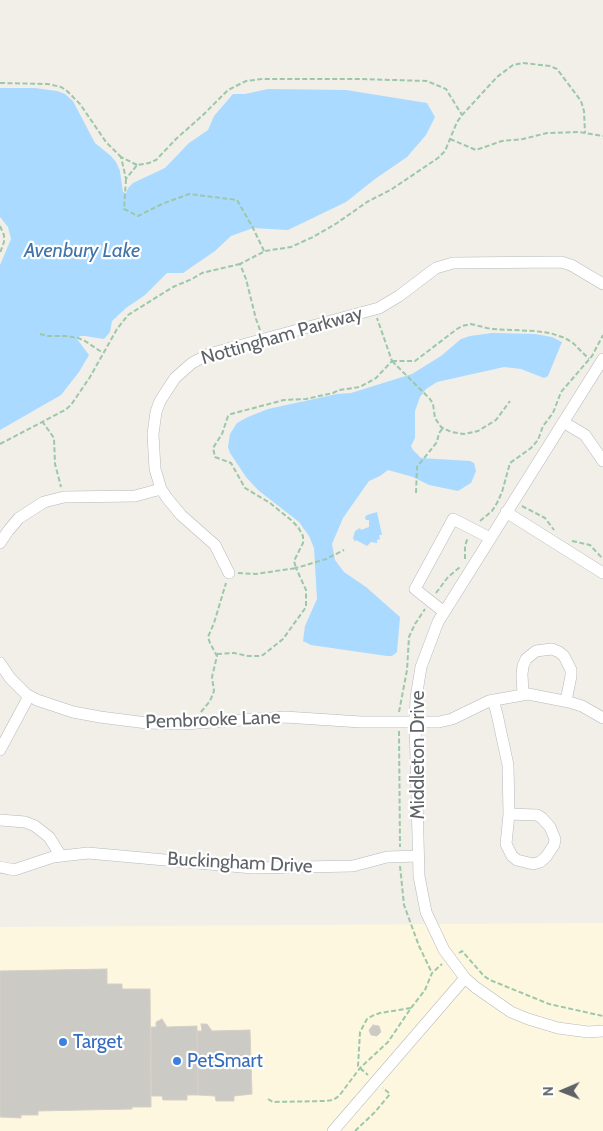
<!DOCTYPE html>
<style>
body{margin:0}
#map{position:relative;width:603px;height:1131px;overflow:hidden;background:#f1efe8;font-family:Cabin,sans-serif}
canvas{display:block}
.north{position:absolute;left:538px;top:1066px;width:50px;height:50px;-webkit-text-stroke:4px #fff;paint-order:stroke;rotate:269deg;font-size:14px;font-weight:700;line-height:20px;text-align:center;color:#5f6368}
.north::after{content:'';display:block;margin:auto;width:18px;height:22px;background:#5f6368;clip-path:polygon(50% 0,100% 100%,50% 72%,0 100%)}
</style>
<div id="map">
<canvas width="603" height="1131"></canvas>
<div class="north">N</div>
</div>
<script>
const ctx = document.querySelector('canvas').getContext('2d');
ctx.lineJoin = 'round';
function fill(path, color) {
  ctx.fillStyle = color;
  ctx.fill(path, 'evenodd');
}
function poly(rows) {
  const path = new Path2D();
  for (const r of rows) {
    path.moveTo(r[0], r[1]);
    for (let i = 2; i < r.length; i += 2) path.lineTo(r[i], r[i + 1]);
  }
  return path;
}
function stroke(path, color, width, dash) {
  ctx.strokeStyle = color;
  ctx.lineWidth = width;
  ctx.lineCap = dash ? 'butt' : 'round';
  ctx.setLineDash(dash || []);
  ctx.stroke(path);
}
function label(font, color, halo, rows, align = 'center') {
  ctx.font = font + ' Cabin,sans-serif';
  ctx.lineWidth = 4.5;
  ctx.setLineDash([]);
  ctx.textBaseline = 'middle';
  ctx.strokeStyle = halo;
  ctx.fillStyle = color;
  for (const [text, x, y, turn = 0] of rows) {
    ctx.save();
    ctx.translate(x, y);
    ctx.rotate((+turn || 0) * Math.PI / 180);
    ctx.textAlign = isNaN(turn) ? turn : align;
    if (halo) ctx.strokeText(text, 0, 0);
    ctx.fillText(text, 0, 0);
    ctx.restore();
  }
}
const commercial = poly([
 [603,923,603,1131,0,1131,0,927]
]);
const water = poly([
 [0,88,35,88,57,91,65,94,73,101,95,143,111,156,116,162,120,171,123,192,126,193,128,188,133,183,165,168,189,143,208,130,214,116,233,94,245,94,268,89,346,90,427,103,435,117,426,135,407,157,375,179,346,202,288,230,253,228,231,236,215,251,183,273,167,273,145,295,126,308,112,321,110,332,104,339,85,336,80,336,77,339,89,355,79,372,61,395,0,430,0,265,11,239,8,227,0,217],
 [492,333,535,334,552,337,562,342,548,376,544,378,521,369,504,367,437,382,426,389,420,397,415,411,415,438,411,446,413,450,421,458,470,461,474,463,476,471,471,483,458,491,429,485,413,477,388,470,380,476,369,481,364,488,343,518,332,544,335,560,344,572,366,587,400,617,397,652,392,656,387,656,311,645,303,641,305,626,317,599,314,548,309,536,299,522,258,490,246,477,230,453,228,447,230,434,237,423,248,417,268,409,337,394,351,393,412,374,441,356,461,339,470,336],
 [377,512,382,535,379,535,380,539,377,540,377,543,371,542,367,546,356,540,355,542,353,538,355,531,360,528,361,530,369,527,369,520,366,520,365,517,367,515]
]);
const building = poly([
 [107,969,107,984,122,984,122,989,150,989,151,1107,132,1107,132,1109,38,1111,38,1115,21,1115,21,1118,0,1117,0,971,107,969],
 [162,1019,167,1027,197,1026,198,1095,187,1095,187,1100,163,1100,162,1096,151,1096,151,1027,156,1027,156,1022,162,1019],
 [201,1024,207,1024,212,1031,250,1030,252,1094,234,1096,234,1101,216,1101,215,1096,198,1095,197,1031,202,1031,201,1024],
 [373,1025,379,1026,381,1032,377,1036,371,1035,369,1030,373,1025]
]);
const path = poly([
 [0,83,48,84,61,87,67,91,80,104,106,142,121,157],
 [450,139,476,150,502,141,523,139,547,133,579,132,603,136],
 [137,165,121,157,126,179,137,165,149,163,156,160,176,139,203,115,228,90,246,81,262,79,360,79,427,81,446,89,462,115],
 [126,179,124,209,138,216,162,204,189,194,237,200,253,228,264,251],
 [0,226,4,235,4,242,0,253],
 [260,330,256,319,246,279,240,264,265,251,291,247,313,237,337,223,367,202,392,189,438,158,445,151,457,122,463,114,497,77,513,65,523,63,550,66,557,69,581,101,584,111,585,133],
 [40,334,48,336,67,336,78,338,85,341,103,353],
 [392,361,415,361,457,329,462,326,471,324,491,329,534,331,550,333,565,338,573,343,589,359],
 [392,361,430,399,433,404,435,418,441,427,451,432,464,434,478,431,496,420,510,401],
 [42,421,54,438,55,464,61,487],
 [0,444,65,410,71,405,90,377,117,329,128,315,173,287,192,279,202,273,240,264],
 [416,493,417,467,437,442,439,433,443,428],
 [522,506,545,518,554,530],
 [480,521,492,511,497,503,502,492,510,463,531,448,538,440,543,426,553,413,561,392,592,356,603,335],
 [572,541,590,545,603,559],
 [465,559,465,546,468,537],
 [238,573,256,574,296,568,294,561,303,543,303,536,298,527,291,520,270,503,245,488,231,463,215,457,213,448,222,434,228,416,231,414,284,400,306,399,333,393,339,390,360,387,376,378,392,361,377,318],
 [436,593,448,577,460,567],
 [217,654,234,653,248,656,259,656,263,655,283,639,306,607,306,590,296,568,326,559,344,550],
 [201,712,210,701,214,691,212,677,217,656,210,643,208,637,214,623,226,583],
 [399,712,407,670,409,637,415,624,425,609],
 [399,731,400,847],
 [400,866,404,905,419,946,432,973],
 [459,953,462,951,484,976,490,980,549,1004,603,1016],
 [411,1008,425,990,432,973,442,964],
 [268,1099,273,1102,326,1101,333,1100,339,1096,360,1068,388,1042,411,1008,380,1013,372,1016,367,1019,360,1032,358,1066,360,1068,368,1075],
 [355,1131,375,1112,390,1094,383,1088]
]);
const minor = poly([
 [603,359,438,622,421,667,416,698,415,721,419,876,426,912,444,950,465,978,475,987,511,1012,528,1019,558,1028,588,1032,603,1031],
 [563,422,585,435,603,461],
 [506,512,603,573],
 [0,543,8,531,19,518,44,502,64,497,135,496,161,489],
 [229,573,215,545,181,515,167,498,161,489,155,469,153,434,156,412,160,401,175,378,192,363,209,354,379,308,399,296,436,268,453,263,561,262,571,265,603,284],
 [444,612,415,589,453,519,490,538],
 [0,663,10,678,26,694,37,700,73,712,100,717,147,723,183,724,285,717,361,722,439,722,452,719,489,701,528,694,569,702,582,706,603,718],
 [523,695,522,674,523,666,526,659,536,651,552,649,559,652,564,656,571,670,571,676,566,701],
 [493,700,497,714,508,765,509,814,506,844,512,856,517,860,533,864,540,862,546,857,554,845,555,839,550,827,542,818,537,815,509,814],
 [0,750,29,696],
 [0,820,25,822,35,826,49,837,61,856],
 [0,867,14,870,53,857,88,853,253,868,353,866,387,857,418,856],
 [333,1131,465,978]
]);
const markers = [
 [63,1042,5,"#3f7fe0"],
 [177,1061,5,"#3f7fe0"]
];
const streetNames = [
 ["Nottingham Parkway",282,336,-16],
 ["Pembrooke Lane",213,720,-2],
 ["Middleton Drive",418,755,-90],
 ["Buckingham Drive",240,863,3]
];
const shopNames = [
 ["Target",73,1042],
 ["PetSmart",187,1061]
];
const waterNames = [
 ["Avenbury Lake",82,251]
];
fill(commercial, '#fef7e0');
fill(water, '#aadaff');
fill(building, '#cccac5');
stroke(building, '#d6d1c6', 1);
stroke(minor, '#b5b8bc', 12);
stroke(path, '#9cc7a9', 2, [5, 2.5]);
stroke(minor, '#fff', 11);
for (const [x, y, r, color] of markers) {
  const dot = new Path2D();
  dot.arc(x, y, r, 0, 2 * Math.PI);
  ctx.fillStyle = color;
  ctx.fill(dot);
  stroke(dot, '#fff', 2);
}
label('19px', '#5f6368', '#fff', streetNames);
label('19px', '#366cbe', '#fff', shopNames, 'left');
label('italic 20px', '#4174aa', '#fff', waterNames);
</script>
